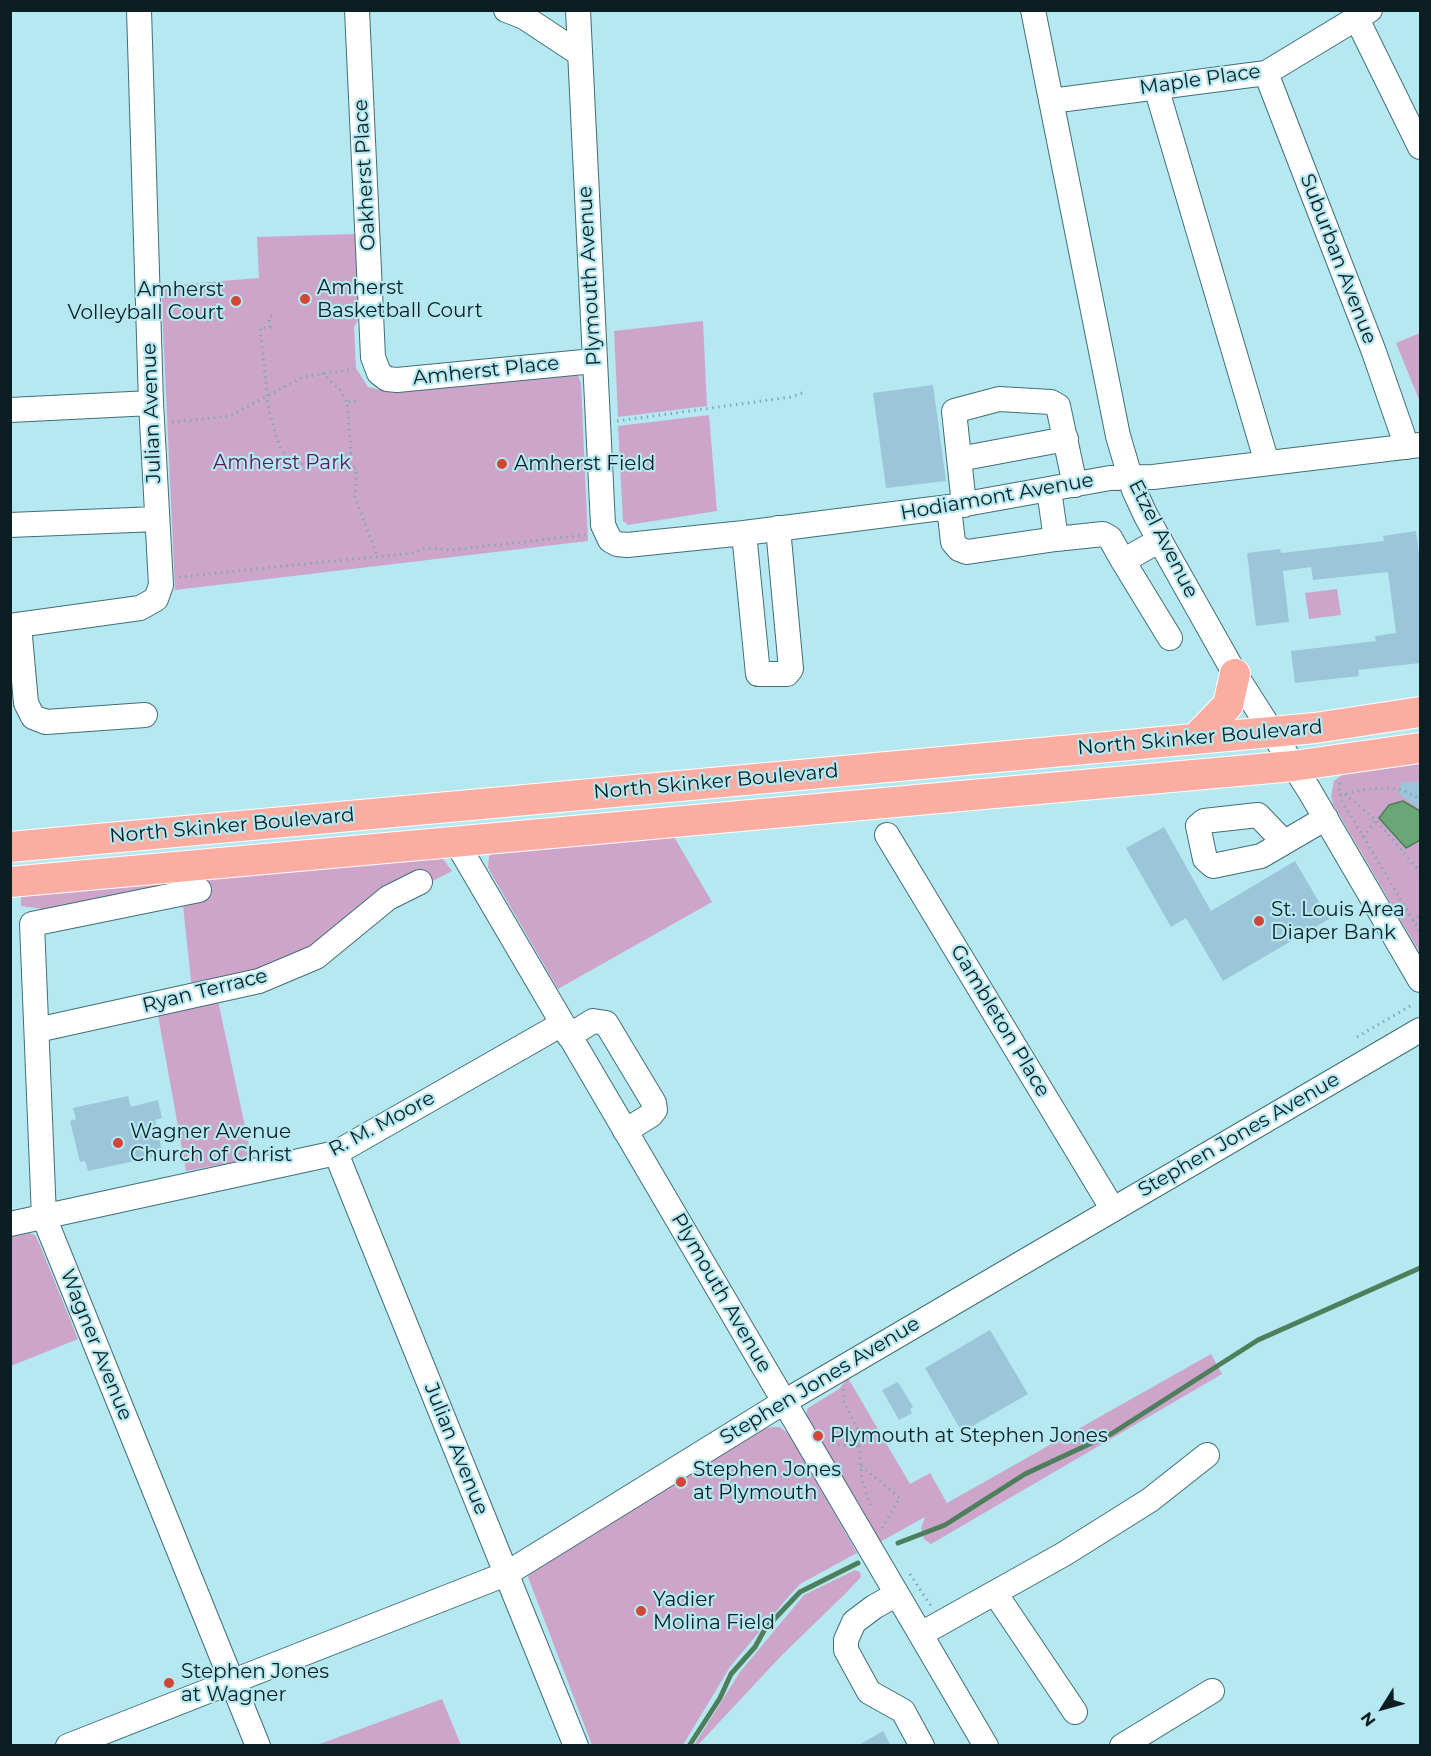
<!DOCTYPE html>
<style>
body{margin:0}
#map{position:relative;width:1431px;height:1756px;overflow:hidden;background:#b6e8f1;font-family:Montserrat,sans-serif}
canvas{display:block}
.frame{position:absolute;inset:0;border:12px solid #0b1f22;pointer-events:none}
.north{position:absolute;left:1353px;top:1678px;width:60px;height:60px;-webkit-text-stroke:4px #b6e8f1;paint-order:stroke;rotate:233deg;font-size:16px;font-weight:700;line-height:24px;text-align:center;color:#0b1f22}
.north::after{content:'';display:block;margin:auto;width:21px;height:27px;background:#0b1f22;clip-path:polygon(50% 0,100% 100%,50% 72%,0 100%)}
</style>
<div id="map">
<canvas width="1431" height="1756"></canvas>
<div class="frame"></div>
<div class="north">N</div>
</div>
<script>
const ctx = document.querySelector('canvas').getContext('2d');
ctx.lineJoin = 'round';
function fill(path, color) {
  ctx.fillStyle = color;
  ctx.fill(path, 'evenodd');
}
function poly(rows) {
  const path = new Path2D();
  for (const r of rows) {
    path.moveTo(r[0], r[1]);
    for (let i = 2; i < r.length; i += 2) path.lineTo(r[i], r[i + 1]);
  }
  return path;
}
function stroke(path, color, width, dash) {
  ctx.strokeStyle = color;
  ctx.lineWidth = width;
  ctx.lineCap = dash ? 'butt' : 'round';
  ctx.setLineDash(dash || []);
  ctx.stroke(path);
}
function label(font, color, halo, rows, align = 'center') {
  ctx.font = font + ' Montserrat,sans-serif';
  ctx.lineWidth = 4.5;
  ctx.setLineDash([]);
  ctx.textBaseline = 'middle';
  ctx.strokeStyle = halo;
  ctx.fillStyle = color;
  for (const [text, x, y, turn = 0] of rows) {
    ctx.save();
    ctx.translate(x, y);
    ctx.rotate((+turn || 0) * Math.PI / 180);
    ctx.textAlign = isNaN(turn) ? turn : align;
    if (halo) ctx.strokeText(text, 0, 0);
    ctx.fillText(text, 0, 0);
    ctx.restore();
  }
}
const green = poly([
 [356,234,360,316,354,327,356,368,368,387,385,391,570,373,578,376,581,383,588,541,175,590,161,286,259,278,257,237],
 [703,321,707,406,618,417,614,331],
 [1420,333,1420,402,1396,343],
 [709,415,717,511,628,525,623,521,618,426],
 [1337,589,1341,615,1309,619,1305,593],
 [1420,761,1420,953,1333,804,1331,796,1334,781,1343,774],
 [673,835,712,902,558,989,488,868,489,856,498,850],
 [435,856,443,859,452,871,431,882,367,908,300,953,270,966,192,990,181,887,43,909,21,906,21,893],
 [217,996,252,1159,186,1171,157,1010],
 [26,1232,35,1235,39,1243,78,1339,11,1366,11,1235],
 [1211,1354,1222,1374,931,1544,924,1539,921,1528,925,1517,880,1542,806,1414,808,1408,839,1389,848,1378,910,1484,930,1473,947,1503],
 [774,1427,780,1427,790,1435,857,1553,800,1584,789,1596,730,1667,683,1745,592,1745,528,1577,530,1571,766,1428],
 [855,1570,860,1572,861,1577,845,1594,781,1656,698,1745,694,1745,740,1672,804,1595],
 [442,1699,461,1745,317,1745]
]);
const water = poly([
 [1403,801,1420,811,1420,840,1406,848,1379,818,1389,805,1403,801]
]);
const stream = poly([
 [898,1543,945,1525,1025,1474,1111,1434,1258,1340,1420,1268],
 [689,1746,720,1698,731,1674,755,1647,765,1629,800,1592,858,1563]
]);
const building = poly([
 [933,385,946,481,886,488,873,393],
 [1416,531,1420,562,1420,663,1358,670,1359,676,1295,683,1291,651,1376,641,1375,636,1396,633,1388,572,1313,580,1311,567,1283,571,1289,622,1256,626,1247,553,1280,549,1281,553,1384,541,1383,536],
 [1401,782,1420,782,1420,809,1399,794],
 [1164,827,1211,911,1295,861,1329,919,1223,981,1186,918,1171,927,1126,848],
 [128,1096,131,1107,158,1100,162,1118,155,1120,163,1155,88,1171,85,1161,80,1162,70,1121,76,1119,73,1108],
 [990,1330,1028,1394,962,1432,925,1368],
 [898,1382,913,1407,910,1409,912,1413,899,1420,882,1390],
 [883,1731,891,1746,857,1746]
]);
const path = poly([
 [272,316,269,317,270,327,260,328,269,411,279,445,288,459,299,465,339,456],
 [322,373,340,390,347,402],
 [356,401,347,402,351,453,339,456,342,467,356,468,355,497,377,556],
 [617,421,791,397,805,392],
 [172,422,230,416,303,377,354,369],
 [179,577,412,553,426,548,450,550,585,535],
 [1340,783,1339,791,1342,801,1420,932],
 [1345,794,1376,820,1420,872],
 [1340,795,1367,789,1391,788,1403,790,1420,799],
 [1363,837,1376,820],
 [1413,921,1420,916],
 [1357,1037,1412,1005],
 [844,1389,843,1400,858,1430,862,1481,872,1509],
 [832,1444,860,1447],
 [861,1466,900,1498,882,1528],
 [910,1574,931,1606]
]);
const minor = poly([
 [357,10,373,357,379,373,387,379,397,380,594,361],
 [506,10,524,17,580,54],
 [578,10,603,525,610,540,617,544,627,545,744,533,949,507,1110,478,1153,477,1420,445],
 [1033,10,1118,436,1134,490,1146,516,1235,674,1309,790,1420,980],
 [1357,19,1420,147],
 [1266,73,1374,352,1407,447],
 [1156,87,1267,463],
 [1051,101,1266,73,1370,10],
 [10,410,151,403],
 [959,459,1066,439],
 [1049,490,1056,539,1103,534,1110,538,1123,561,1160,540],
 [964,505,954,411,999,399,1051,402,1058,406,1075,485],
 [949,507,953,542,959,549,967,552,1056,539],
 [10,525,157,519],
 [744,533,758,674,787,674,791,669,778,528],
 [1123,561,1170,638],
 [19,625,26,703,33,717,46,722,145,715],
 [10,626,140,608,156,599,161,585,151,403,139,10],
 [887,835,1112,1208],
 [455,840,986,1746],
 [1283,841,1258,815,1204,821,1198,826,1205,859,1213,866,1261,856,1326,818],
 [199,890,32,924,44,1217,258,1746],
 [37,1030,259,981,316,957,388,898,420,882],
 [569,1036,593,1021,606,1023,654,1103,655,1110,651,1115,625,1131],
 [336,1153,576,1746],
 [10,1224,336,1153,562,1024],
 [995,1593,1075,1712],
 [897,1594,874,1607,854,1622,846,1640,846,1650,869,1692,903,1711,922,1746],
 [921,1634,1064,1554,1150,1500,1207,1455],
 [68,1746,506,1574,784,1402,1420,1030],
 [1122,1746,1212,1691]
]);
const major = poly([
 [1196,738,1228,705,1235,674],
 [10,847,1315,728,1420,712],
 [10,882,1293,766,1420,748]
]);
const markers = [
 [305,299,6,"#d34636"],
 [236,301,6,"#d34636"],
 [502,464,6,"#d34636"],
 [1259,921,6,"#d34636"],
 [118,1143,6,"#d34636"],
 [818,1436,6,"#d34636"],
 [681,1482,6,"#d34636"],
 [641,1611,6,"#d34636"],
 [169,1683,6,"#d34636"]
];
const streetNames = [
 ["Maple Place",1200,80,-8],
 ["Oakherst Place",365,175,-93],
 ["Suburban Avenue",1338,259,69],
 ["Plymouth Avenue",590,276,-93],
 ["Amherst Place",486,371,-6],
 ["Julian Avenue",152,413,-92],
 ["Hodiamont Avenue",997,497,-10],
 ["Etzel Avenue",1163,539,63],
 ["North Skinker Boulevard",1200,738,-5],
 ["North Skinker Boulevard",716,782,-5],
 ["North Skinker Boulevard",232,826,-5],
 ["Ryan Terrace",205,991,-14],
 ["Gambleton Place",1000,1021,59],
 ["R. M. Moore",382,1124,-28],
 ["Stephen Jones Avenue",1239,1135,-30],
 ["Plymouth Avenue",721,1293,60],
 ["Wagner Avenue",96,1345,68],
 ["Stephen Jones Avenue",820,1381,-31],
 ["Julian Avenue",456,1449,68]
];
const poiNames = [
 ["Amherst",317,288],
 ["Basketball Court",317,311],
 ["Amherst",224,290,"right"],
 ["Volleyball Court",224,313,"right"],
 ["Amherst Field",514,464],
 ["St. Louis Area",1271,910],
 ["Diaper Bank",1271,933],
 ["Wagner Avenue",130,1132],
 ["Church of Christ",130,1155],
 ["Plymouth at Stephen Jones",830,1436],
 ["Stephen Jones",693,1470],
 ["at Plymouth",693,1493],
 ["Yadier",653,1600],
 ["Molina Field",653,1623],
 ["Stephen Jones",181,1672],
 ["at Wagner",181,1695]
];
const parkNames = [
 ["Amherst Park",282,463]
];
fill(green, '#cea5ca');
fill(water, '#69a876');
stroke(water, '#4d7f5d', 1.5);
stroke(stream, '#4d7f5d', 5);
fill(building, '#9bc5d9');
stroke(minor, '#406f77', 26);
stroke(major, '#fff', 32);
stroke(path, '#80a9b0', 3, [1.5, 4.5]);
stroke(minor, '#fff', 24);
stroke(major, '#fcada2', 30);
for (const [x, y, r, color] of markers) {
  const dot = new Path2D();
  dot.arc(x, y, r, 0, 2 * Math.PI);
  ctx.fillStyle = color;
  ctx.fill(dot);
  stroke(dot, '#b6e8f1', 2);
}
label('20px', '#0b1f22', '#b6e8f1', streetNames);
label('20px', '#0b1f22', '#b6e8f1', poiNames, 'left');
label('20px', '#5d185a', '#b6e8f1', parkNames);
</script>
